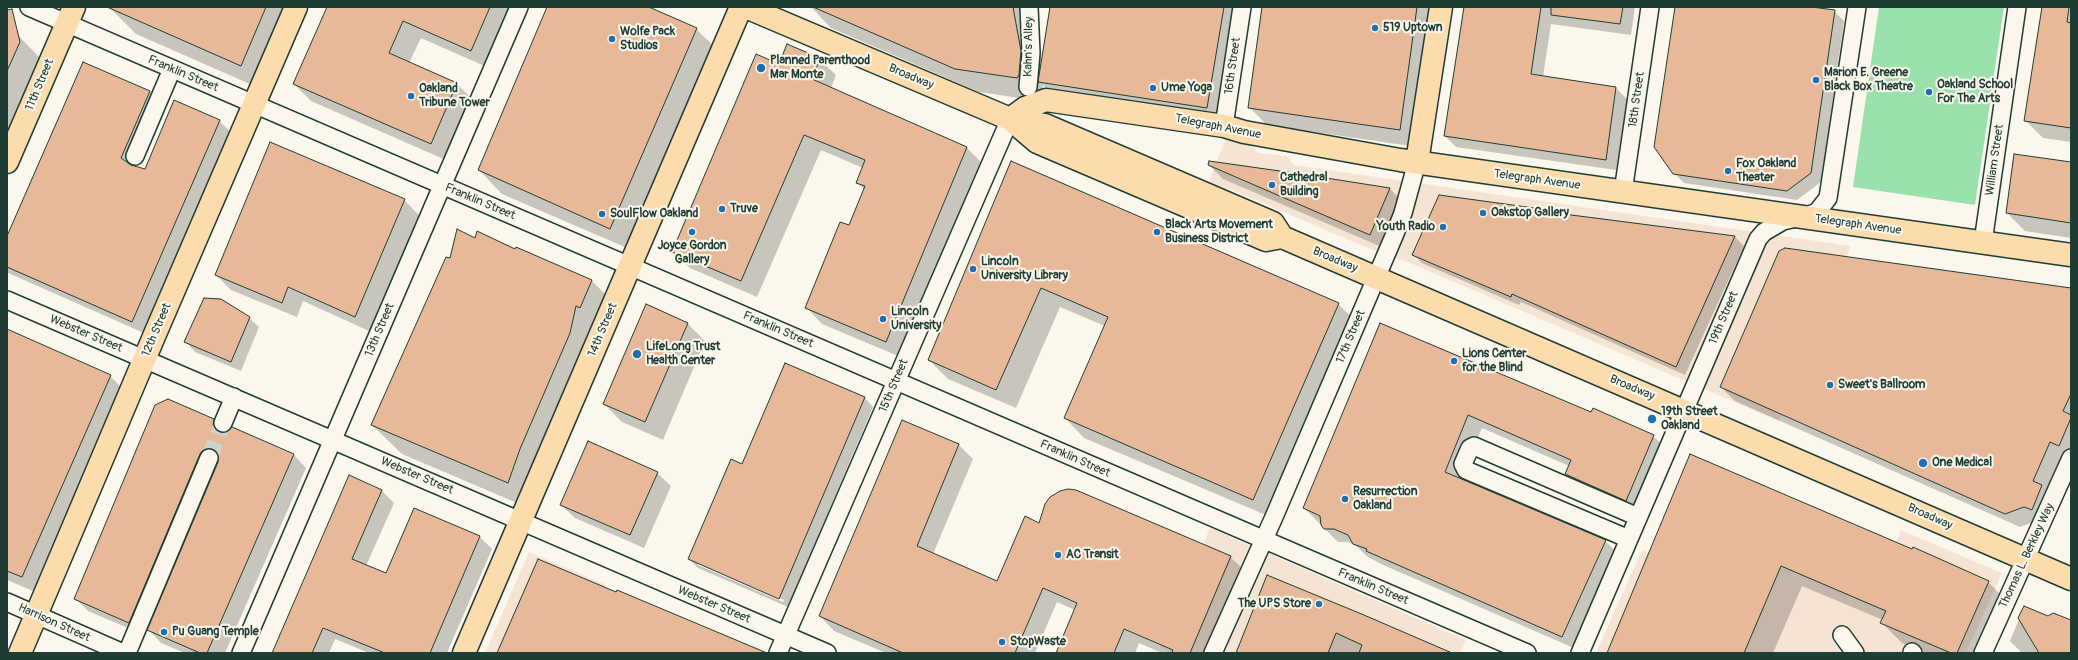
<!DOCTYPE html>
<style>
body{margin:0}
#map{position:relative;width:2078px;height:660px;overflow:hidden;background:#fbf7ec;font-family:Pangolin,sans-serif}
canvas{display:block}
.frame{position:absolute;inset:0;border:8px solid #1f3d34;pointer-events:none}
</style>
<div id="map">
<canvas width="2078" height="660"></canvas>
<div class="frame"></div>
</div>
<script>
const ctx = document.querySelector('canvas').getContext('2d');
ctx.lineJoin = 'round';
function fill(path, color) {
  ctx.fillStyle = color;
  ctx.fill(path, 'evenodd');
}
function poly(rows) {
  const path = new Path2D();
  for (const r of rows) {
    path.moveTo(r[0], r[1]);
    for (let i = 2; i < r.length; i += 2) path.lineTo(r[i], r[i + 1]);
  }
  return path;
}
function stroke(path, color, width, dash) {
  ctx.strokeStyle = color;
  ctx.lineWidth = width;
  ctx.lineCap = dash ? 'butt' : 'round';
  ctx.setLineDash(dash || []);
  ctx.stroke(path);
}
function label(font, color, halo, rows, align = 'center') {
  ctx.font = font + ' Pangolin,sans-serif';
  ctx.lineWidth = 4;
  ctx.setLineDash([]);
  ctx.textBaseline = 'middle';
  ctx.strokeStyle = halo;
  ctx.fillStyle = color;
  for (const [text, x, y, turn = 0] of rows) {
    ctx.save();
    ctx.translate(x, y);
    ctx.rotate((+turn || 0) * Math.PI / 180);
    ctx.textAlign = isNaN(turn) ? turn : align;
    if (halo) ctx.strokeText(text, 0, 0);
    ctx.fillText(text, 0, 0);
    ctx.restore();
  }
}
const built = poly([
 [1226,138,1250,145,1258,153,1287,156,1294,165,1851,246,1779,421,1410,263,1363,246,1230,189,1221,190,1208,184],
 [1210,528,1466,640,1460,653,1169,653,1169,651,1160,647],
 [1901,530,2002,573,1966,653,1596,653,1642,550,1765,604,1781,566,1893,550],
 [529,552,606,585,577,653,485,653]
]);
const green = poly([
 [1879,7,2004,7,1975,205,1853,187]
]);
const shadow = poly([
 [109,7,305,7,268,92,136,34],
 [328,7,515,7,489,68,421,38,409,63,457,84,474,101,448,161,311,101,294,84],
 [548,7,645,7,696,29,720,52,634,251,502,194,479,170],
 [811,7,1032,7,1042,64,1051,7,1249,7,1229,128,1061,103,1043,85,1040,101,979,92,831,28],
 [1264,7,1438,7,1417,147,1267,125,1250,108],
 [1464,7,1635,7,1631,35,1551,24,1543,77,1616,88,1627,99,1616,170,1456,147,1445,136],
 [1676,7,1805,7,1834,11,1844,21,1821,182,1797,200,1684,183,1674,173],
 [2043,7,2071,7,2071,142,2043,138,2025,120],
 [7,28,14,31,41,59,7,147],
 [819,59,836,75,831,88,967,148,983,164,903,358,822,324,806,307,849,227,864,190,857,182,863,168,821,150,757,297,690,268,673,252,779,66],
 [150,91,161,103,133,167,145,170,219,121,231,132,144,333,8,273,7,238],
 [1210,162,1390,189,1403,202,1384,248,1223,179,1209,165],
 [1012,163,1338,304,1358,323,1273,518,1084,438,1065,418,1105,326,1060,307,1016,408,948,379,929,360],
 [2071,163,2071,238,2025,231,2007,213],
 [1440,196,1548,211,1551,214,1735,237,1744,246,1685,375,1521,302,1519,305,1422,263,1414,255],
 [404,200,419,215,369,331,303,301,297,317,231,290,216,275],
 [476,240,515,251,591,280,621,310,538,512,402,454,372,425,450,259],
 [2071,289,2071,458,2039,520,2020,527,1735,401,1721,387],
 [249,318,259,327,241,371,195,352,186,342],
 [687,323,705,341,663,440,622,422,604,404],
 [1380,324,1591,414,1653,436,1667,449,1639,513,1579,487,1566,474,1569,466,1482,428,1460,479,1605,541,1619,554,1576,649,1381,564,1368,557,1356,546,1348,542,1338,542,1304,508],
 [7,330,110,376,128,394,40,594,7,580],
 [785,364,865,398,873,407,788,607,698,568,689,559,742,465],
 [698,563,784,600,783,602,698,565],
 [213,420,226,433,233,428,294,455,306,468,225,653,185,653,161,643,149,630,220,461,212,467,142,634,88,611,75,598],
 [903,421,959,445,973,459,933,554,997,582,1039,524,1230,557,1245,571,1210,653,1162,653,1139,643,1135,653,1057,653,1075,610,1057,602,1035,653,886,653,834,631,820,616],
 [1690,455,1988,582,2009,603,1986,653,1925,653,1902,643,1882,623,1883,620,1802,586,1773,653,1611,653],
 [657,473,671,486,644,548,575,518,561,505],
 [350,476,382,491,394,503,366,566,387,575,415,509,480,537,492,549,447,653,369,653,335,639,329,653,273,653],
 [1268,577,1449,653,1236,653],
 [2024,607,2048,617,2071,622,2071,653,2022,653,2010,641]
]);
const building = poly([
 [107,7,266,7,241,66,107,7],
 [327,7,490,7,471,51,403,21,389,53,457,83,431,144,293,84,327,7],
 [547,7,649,7,697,28,610,229,478,170,547,7],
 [813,7,1013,7,1021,51,1019,75,1017,78,955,69,813,7],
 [1050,7,1224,7,1207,108,1038,82,1050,7],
 [1262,7,1417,7,1400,130,1248,108,1262,7],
 [1464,7,1541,7,1531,74,1616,87,1606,160,1444,136,1464,7],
 [1551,7,1623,7,1620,24,1551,15,1551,7],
 [1675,7,1812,7,1835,10,1811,173,1787,191,1673,174,1654,147,1675,7],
 [2042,7,2069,7,2067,22,2071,23,2071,128,2024,121,2042,7],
 [12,9,20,42,7,71,7,10,12,9],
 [787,44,820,58,812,79,967,147,886,342,805,308,840,222,849,225,865,186,856,183,865,160,804,135,741,281,672,252,756,54,779,64,787,44],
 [83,62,150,91,121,158,131,165,145,169,174,100,220,120,132,322,7,267,7,236,83,62],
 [270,142,405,199,355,317,288,287,282,303,215,275,270,142],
 [2014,154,2071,162,2071,223,2006,213,2014,154],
 [1011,161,1339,303,1253,500,1064,418,1108,317,1055,294,1041,288,996,390,928,360,1011,161],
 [1209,161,1294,173,1390,188,1370,235,1208,165,1209,161],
 [1439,195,1549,210,1548,212,1735,236,1676,367,1512,294,1511,297,1412,255,1439,195],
 [457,229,475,238,477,231,515,249,516,247,592,280,580,308,576,306,570,333,520,449,508,483,371,425,446,257,450,258,457,229],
 [1785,248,2071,288,2071,394,2063,411,2071,415,2071,418,2059,446,2050,442,2033,481,2042,485,2032,510,2024,507,2005,514,1720,387,1779,251,1785,248],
 [204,298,221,299,250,317,231,362,184,342,204,298],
 [646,304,688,323,645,422,603,404,646,304],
 [1380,323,1591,412,1593,408,1654,435,1626,501,1565,474,1571,460,1468,415,1445,472,1606,540,1562,637,1366,551,1367,549,1353,544,1348,535,1334,529,1324,529,1321,525,1320,516,1303,508,1380,323],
 [7,329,111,375,22,577,7,571,7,329],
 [785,363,865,397,779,599,688,559,731,459,742,464,785,363],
 [168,399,214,419,213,425,219,432,225,433,232,427,294,454,207,653,200,653,147,630,218,462,217,452,212,449,203,450,200,454,129,623,74,599,155,405,168,399],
 [902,420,959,444,917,546,997,581,1025,516,1039,523,1045,504,1050,497,1060,491,1068,489,1076,490,1231,556,1190,653,1172,653,1173,650,1124,629,1114,653,1056,653,1077,603,1043,588,1015,653,903,653,819,616,902,420],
 [588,441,658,472,630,535,560,505,588,441],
 [1690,454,1912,549,1913,547,1989,581,1957,653,1951,653,1880,623,1886,611,1781,566,1744,653,1607,653,1690,454],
 [349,475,382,490,352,559,386,573,414,508,480,536,430,653,385,653,323,628,312,653,272,653,349,475],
 [538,559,616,592,617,590,767,653,497,653,538,559],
 [1267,575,1364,615,1452,653,1359,653,1362,645,1336,633,1328,653,1236,653,1267,575],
 [2024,606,2048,616,2053,613,2071,620,2071,653,2039,653,2018,618,2024,606]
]);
const minorTunnel = poly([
 [209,458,223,423]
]);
const minor = poly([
 [29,7,1527,653],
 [1028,87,1031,53,1029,7],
 [1224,126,1242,7],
 [135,156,172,69],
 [1623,192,1650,7],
 [1983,242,2017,7],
 [7,300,827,653],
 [223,423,234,397],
 [1629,539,1466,470,1463,464,1470,448,1474,446,1638,517],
 [7,602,123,653],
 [1842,635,1855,653],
 [1912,652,1913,653],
 [127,653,209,458],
 [241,653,519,7],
 [778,653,1010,119],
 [1213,653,1274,517,1394,236,1403,213,1417,162],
 [1580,653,1758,239,1764,232,1783,221,1809,215,1817,212,1828,198,1857,7],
 [1983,653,2071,458]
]);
const major = poly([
 [746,7,1010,119,1045,125,1273,223,1282,237],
 [1010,119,1037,142,1266,240,1282,237,2071,579],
 [1010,119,1025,108,1046,100,1224,126,1244,132,1400,160,2071,255],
 [7,162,74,7],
 [1417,162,1441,7],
 [20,653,155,334,296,7],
 [464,653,741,7]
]);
const markers = [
 [1375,28,4,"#1f6fb2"],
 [612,39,4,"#1f6fb2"],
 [761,68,5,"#1f6fb2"],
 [1816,80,4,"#1f6fb2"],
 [1153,88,4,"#1f6fb2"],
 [1929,92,4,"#1f6fb2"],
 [411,96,4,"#1f6fb2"],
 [1728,171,4,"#1f6fb2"],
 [1272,185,4,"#1f6fb2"],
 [722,209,4,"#1f6fb2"],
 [1483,213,4,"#1f6fb2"],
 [602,214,4,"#1f6fb2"],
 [1443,227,4,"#1f6fb2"],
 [692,232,4,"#1f6fb2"],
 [1157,232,4,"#1f6fb2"],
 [973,269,4,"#1f6fb2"],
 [883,319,4,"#1f6fb2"],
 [637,354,5,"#1f6fb2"],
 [1454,361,4,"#1f6fb2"],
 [1830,385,4,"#1f6fb2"],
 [1652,419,5,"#1f6fb2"],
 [1923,463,5,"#1f6fb2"],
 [1345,499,4,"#1f6fb2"],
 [1058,555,4,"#1f6fb2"],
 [1319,604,4,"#1f6fb2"],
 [164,632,4,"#1f6fb2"],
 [1002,642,4,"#1f6fb2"]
];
const poiNames = [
 ["519 Uptown",1383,28],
 ["Wolfe Pack",620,32],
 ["Studios",620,46],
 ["Planned Parenthood",770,61],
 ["Mar Monte",770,75],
 ["Marion E. Greene",1824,73],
 ["Black Box Theatre",1824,87],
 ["Oakland School",1937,85],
 ["For The Arts",1937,99],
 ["Ume Yoga",1161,88],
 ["Oakland",419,89],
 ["Tribune Tower",419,103],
 ["Fox Oakland",1736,164],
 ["Theater",1736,178],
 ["Cathedral",1280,178],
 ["Building",1280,192],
 ["Truve",730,209],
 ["Oakstop Gallery",1491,213],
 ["SoulFlow Oakland",610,214],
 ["Black Arts Movement",1165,225],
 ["Business District",1165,239],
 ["Youth Radio",1435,227,"right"],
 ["Joyce Gordon",692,246,"center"],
 ["Gallery",692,260,"center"],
 ["Lincoln",981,262],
 ["University Library",981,276],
 ["Lincoln",891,312],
 ["University",891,326],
 ["LifeLong Trust",646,347],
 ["Health Center",646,361],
 ["Lions Center",1462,354],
 ["for the Blind",1462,368],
 ["Sweet's Ballroom",1838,385],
 ["19th Street",1661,412],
 ["Oakland",1661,426],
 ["One Medical",1932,463],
 ["Resurrection",1353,492],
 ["Oakland",1353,506],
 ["AC Transit",1066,555],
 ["The UPS Store",1311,604,"right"],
 ["Pu Guang Temple",172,632],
 ["StopWaste",1010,642]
];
const streetNames = [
 ["Kahn's Alley",1029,47,-89],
 ["16th Street",1233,66,-82],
 ["Franklin Street",183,74,23],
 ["Broadway",911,77,23],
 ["11th Street",40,85,-67],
 ["18th Street",1637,100,-82],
 ["Telegraph Avenue",1218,127,11],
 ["William Street",1995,160,-82],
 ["Telegraph Avenue",1537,180,8],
 ["Franklin Street",480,202,23],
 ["Telegraph Avenue",1858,225,8],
 ["Broadway",1335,260,23],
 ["19th Street",1724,318,-67],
 ["12th Street",157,330,-67],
 ["13th Street",380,330,-67],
 ["14th Street",603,330,-67],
 ["Franklin Street",778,330,23],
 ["Webster Street",86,334,23],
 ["17th Street",1351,337,-67],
 ["15th Street",894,386,-67],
 ["Broadway",1632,388,23],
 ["Franklin Street",1075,459,24],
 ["Webster Street",417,476,23],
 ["Broadway",1930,517,24],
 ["Thomas L. Berkley Way",2027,556,-65],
 ["Franklin Street",1373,587,23],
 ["Webster Street",714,605,23],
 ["Harrison Street",54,623,24]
];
fill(built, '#f5e4d3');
fill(green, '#9be1ad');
fill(shadow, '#0003');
fill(building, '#e8b998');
stroke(building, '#1f3d34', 1);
stroke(minorTunnel, '#cfd2c7', 17, [17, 8]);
stroke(minor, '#1f3d34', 20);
stroke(major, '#1f3d34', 25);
stroke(minor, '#fbf7ec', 17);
stroke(major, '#fcdcac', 22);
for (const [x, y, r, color] of markers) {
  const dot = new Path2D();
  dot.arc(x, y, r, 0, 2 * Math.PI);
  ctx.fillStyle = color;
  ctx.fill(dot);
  stroke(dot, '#fbf7ec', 1.5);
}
label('bold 12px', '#1f3d34', '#fbf7ec', poiNames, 'left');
label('12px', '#1f3d34', '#fbf7ec', streetNames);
</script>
